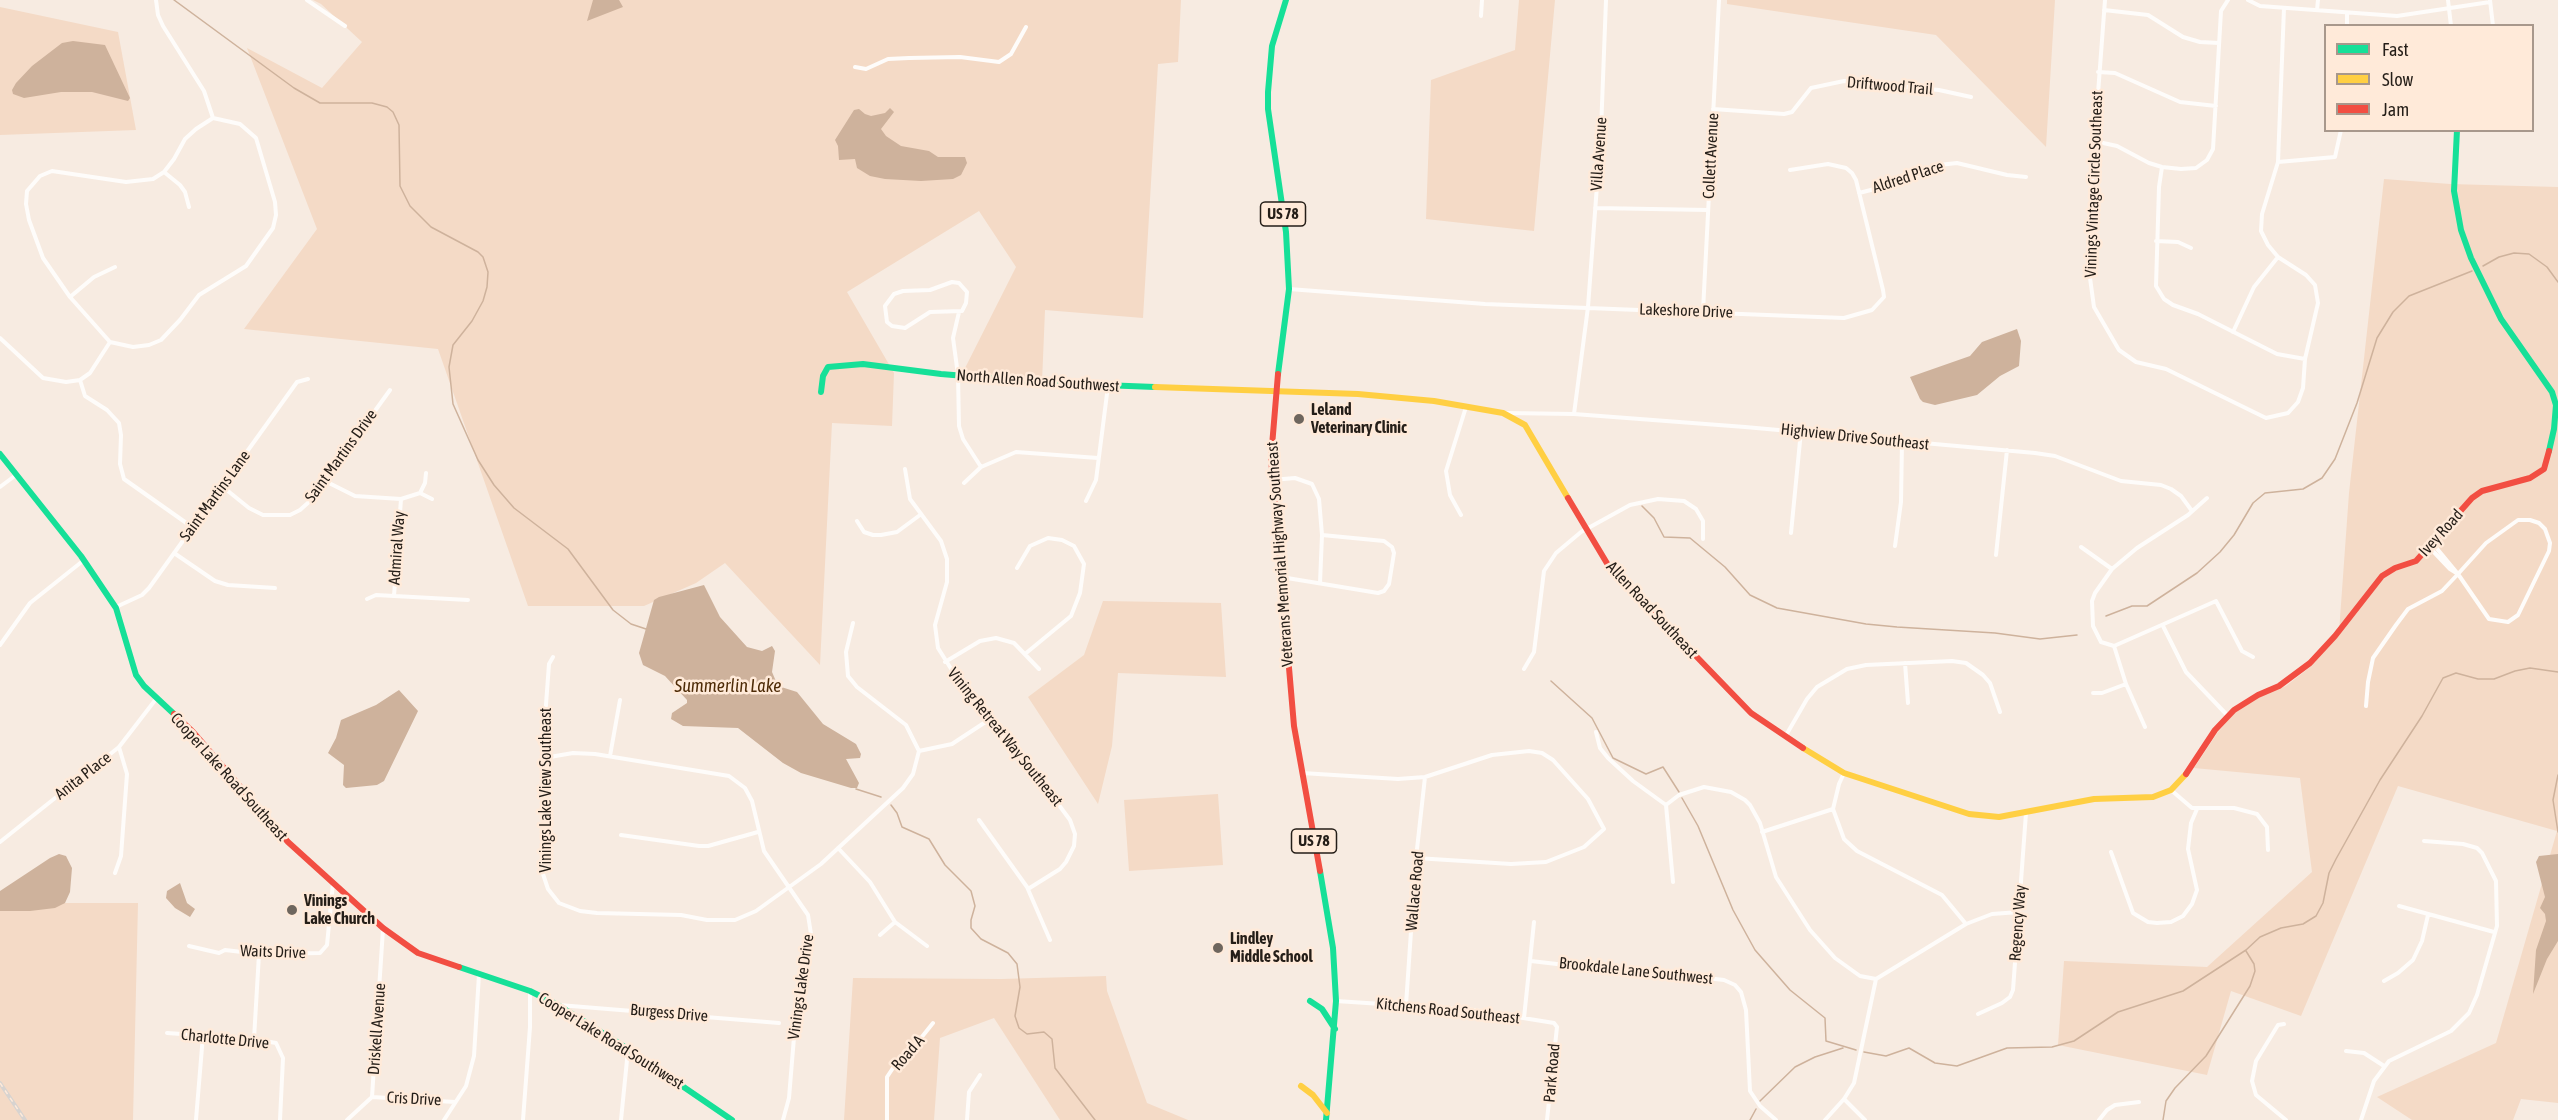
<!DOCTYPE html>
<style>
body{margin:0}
#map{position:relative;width:2558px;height:1120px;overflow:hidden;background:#f7ebe1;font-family:"Asap Condensed",sans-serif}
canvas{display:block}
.legend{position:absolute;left:2324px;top:24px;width:210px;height:108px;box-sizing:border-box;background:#ffead9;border:2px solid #a8988c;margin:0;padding:8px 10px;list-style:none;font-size:18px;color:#251e18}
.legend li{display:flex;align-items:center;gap:12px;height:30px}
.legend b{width:30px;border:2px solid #a8988c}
</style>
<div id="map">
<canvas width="2558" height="1120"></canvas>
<ul class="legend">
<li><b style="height:8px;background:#16e098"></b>Fast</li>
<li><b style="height:8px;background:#ffcf43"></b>Slow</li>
<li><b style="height:8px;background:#f24e42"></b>Jam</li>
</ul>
</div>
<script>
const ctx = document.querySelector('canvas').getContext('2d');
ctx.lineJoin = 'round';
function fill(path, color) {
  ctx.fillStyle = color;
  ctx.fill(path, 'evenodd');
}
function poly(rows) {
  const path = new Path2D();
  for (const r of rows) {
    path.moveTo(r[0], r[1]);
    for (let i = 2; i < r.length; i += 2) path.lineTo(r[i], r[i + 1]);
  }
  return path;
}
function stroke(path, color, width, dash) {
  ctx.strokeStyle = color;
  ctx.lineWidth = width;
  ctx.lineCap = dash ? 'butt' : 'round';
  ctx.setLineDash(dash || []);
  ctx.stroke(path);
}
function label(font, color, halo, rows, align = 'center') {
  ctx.font = font + ' "Asap Condensed",sans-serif';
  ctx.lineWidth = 5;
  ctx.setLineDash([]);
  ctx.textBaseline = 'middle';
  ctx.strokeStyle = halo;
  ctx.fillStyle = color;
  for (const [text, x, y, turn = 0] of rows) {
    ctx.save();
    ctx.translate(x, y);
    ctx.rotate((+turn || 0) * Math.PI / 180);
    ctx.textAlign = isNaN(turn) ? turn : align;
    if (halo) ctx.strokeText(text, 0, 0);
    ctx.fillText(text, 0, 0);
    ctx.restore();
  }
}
const green = poly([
 [313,0,1181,0,1178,62,1158,64,1143,318,1045,310,1042,382,960,378,1016,267,979,211,847,292,894,373,892,426,832,423,820,665,725,563,696,583,644,606,528,606,438,349,244,329,317,229,247,48,322,88,362,42,321,4],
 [1519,0,1555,0,1534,231,1426,219,1431,80,1515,50],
 [1727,0,2055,0,2046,147,1936,35,1727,4],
 [0,7,118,32,136,130,0,135],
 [2384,179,2450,184,2558,187,2558,1103,2521,1099,2513,1120,2412,1120,2377,1097,2496,1043,2557,831,2398,786,2301,1016,2231,991,2207,1075,2058,1045,2064,961,2207,967,2312,872,2300,778,2194,768,2218,732,2242,704,2286,686,2309,668,2339,632,2349,493],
 [1103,601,1221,603,1226,677,1118,673,1112,746,1098,804,1028,697,1084,655],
 [1218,794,1223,865,1129,871,1124,800],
 [0,903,138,903,133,1120,0,1120],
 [1106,976,1107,991,1147,1103,1188,1120,1060,1120,994,1018,940,1038,934,1120,844,1120,853,978,1001,979]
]);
const water = poly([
 [593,0,619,0,623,7,587,21],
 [73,41,105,45,130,98,128,101,92,92,61,92,24,98,13,94,12,90,16,83,32,66,62,43],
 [890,108,894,112,881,129,886,136,901,146,929,151,938,157,965,157,967,163,961,175,953,179,921,181,885,179,870,176,857,168,855,159,839,160,838,146,835,140,854,110,859,109,865,114,871,116,885,113],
 [2017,329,2021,341,2019,366,2000,376,1977,395,1935,405,1923,402,1920,399,1910,377,1970,356,1982,342],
 [704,585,720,617,747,647,762,651,772,646,775,651,772,672,778,686,797,692,823,724,856,744,861,754,860,758,846,759,859,783,857,788,851,788,801,773,783,763,738,728,683,726,671,719,672,713,687,703,687,700,665,676,643,665,639,653,654,600,659,597],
 [399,690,418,711,384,781,377,785,346,788,343,785,344,765,328,753,336,738,341,720,376,705],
 [59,854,66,856,72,868,70,892,65,903,55,908,30,911,0,911,0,891,50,858],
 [2558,854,2558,941,2547,959,2533,994,2536,950,2546,921,2545,914,2540,908,2545,897,2536,862,2539,856],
 [180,883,187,903,195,909,190,917,175,908,166,898,167,891]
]);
const stream = poly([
 [174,0,294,88,320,103,372,103,387,107,393,112,399,125,400,186,410,206,431,227,478,252,483,257,488,272,487,287,483,301,472,321,453,345,449,367,453,404,478,460,494,485,514,508,568,549,613,610,631,624,646,629],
 [2483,266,2499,257,2514,253,2529,254,2547,267,2558,282],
 [1642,506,1654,518,1664,537,1690,538,1725,567,1750,595,1777,608,1866,624,1897,627,1995,633,2040,639,2077,635],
 [2106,616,2132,606,2147,606,2197,573,2220,552,2234,535,2253,503,2265,493,2303,489,2322,478,2335,459,2357,403,2377,338,2393,312,2409,296,2472,271],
 [1551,681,1592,718,1613,758,1646,774,1663,767,1679,792],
 [2558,775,2553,800,2558,832],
 [856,789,881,797],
 [1682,798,1698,826,1733,910,1755,950,1790,990,1825,1018,1826,1041,1856,1050],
 [891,805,897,813,902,827,929,839,945,865,971,891,975,906,971,920,971,928,981,939,1008,953,1017,964,1020,987,1015,1016,1019,1028,1027,1034,1044,1032,1052,1039,1055,1068,1095,1120],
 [1864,1052,1886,1056,1909,1048,1935,1063,1957,1066,2007,1048,2052,1047,2074,1041,2118,1012,2183,991,2246,950,2260,937,2281,928,2303,924,2316,916,2323,903,2329,873,2336,859,2380,780,2422,716,2443,678,2456,673,2478,679,2494,679,2515,671,2530,668,2558,672],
 [1760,1101,1795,1067,1815,1057,1843,1048],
 [1750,1120,1756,1109],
 [2163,1120,2166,1101,2175,1088,2206,1056,2250,986,2255,971,2254,964,2246,951]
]);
const street = poly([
 [156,0,158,15,163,26,204,91,213,118],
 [307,0,345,26],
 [2105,0,2092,174,2090,278,2094,307,2119,350,2136,362,2166,369,2266,418,2288,413,2298,402,2303,388,2305,359,2318,303,2315,285,2306,275,2278,257,2268,245,2261,231,2262,214,2278,162,2284,8],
 [2248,0,2260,6,2397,16,2490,2],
 [2448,0,2451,26],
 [2490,0,2493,26],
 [2104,10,2148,15,2183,37,2200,42,2219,43],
 [2317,10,2318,0],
 [1481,16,1482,0],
 [2347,26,2347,13],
 [855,67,866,69,888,59,909,58,960,57,999,62,1011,54,1026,27],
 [2098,72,2115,73,2180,102,2216,106],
 [1713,109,1784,114,1792,112,1811,88,1844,81,1939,90,1971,97],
 [213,118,240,124,256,138,275,202,276,215,273,228,246,266,199,295,180,320,161,340,149,345,133,347,110,342,70,297,43,258,29,220,26,204,27,191,40,176,52,171,126,182,153,179,164,172,174,159,185,139,196,129,213,118],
 [2094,141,2117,146,2149,163,2162,167,2181,169,2196,168,2207,160,2213,149,2221,11,2228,0],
 [2278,162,2335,157,2341,130],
 [2162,167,2159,187,2156,286,2164,299,2173,305,2198,314,2277,354,2305,359],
 [164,172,180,185,185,192,189,207],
 [1859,193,1902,182,1939,165,1957,163,2007,175,2026,177],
 [1595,208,1708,210],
 [2156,241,2178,242,2191,248],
 [952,282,959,283,967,292,966,303,962,311,930,312,905,328,892,326,887,322,885,306,894,294,903,291,930,290,952,282],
 [1289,289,1485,304,1844,318,1872,310,1884,297,1883,290,1856,180,1852,173,1846,168,1828,164,1790,170],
 [70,297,94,277,115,267],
 [1703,311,1719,0],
 [959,312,953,338,958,375,959,426,963,439,981,467],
 [2233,332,2254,287,2278,257],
 [0,338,43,378,66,382,80,380,90,373,110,342],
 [80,380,85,396,107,410,119,423,121,435,120,464,124,479,192,527],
 [1506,413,1574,414,1745,427,2035,453,2055,456,2121,481,2161,485,2171,489,2181,496,2192,511],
 [1574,414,1588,307,1601,131,1606,0],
 [905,469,910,499,941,541,947,559,947,582,935,625,938,648,965,691,987,721,1022,755,1070,820,1075,834,1074,846,1066,862,1060,869,1028,889],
 [1272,480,1295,478,1312,484,1319,499,1322,535],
 [325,481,355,496,401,499,420,493,425,483,426,473],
 [964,483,981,467,1016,452,1098,458],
 [0,487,16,475],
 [223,487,249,508,263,515,290,515,300,510,310,501,390,390],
 [420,493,432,499],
 [2207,498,2188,515,2137,548,2112,569,2095,593,2092,601,2093,626,2101,642,2114,646,2216,601,2242,651,2253,657],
 [1086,501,1096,480,1108,386],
 [1461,515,1450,495,1446,471,1466,407],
 [857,521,864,532,873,535,881,535,897,532,920,515],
 [1791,533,1801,431],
 [1895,546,1901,502,1902,442],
 [2081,547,2112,569],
 [2430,548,2450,569,2458,574,2434,545],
 [174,553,215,581,228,585,275,588],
 [1996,555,2007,450],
 [1017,568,1030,546,1048,538,1062,540,1074,546,1084,564,1080,593,1071,616,1025,654],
 [1281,577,1378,593,1384,591,1389,584,1394,553,1392,547,1384,541,1322,535,1320,583],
 [394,596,401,499],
 [367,599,376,595,468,600],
 [116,607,142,595,149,588,297,382,308,379],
 [2163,626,2186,672,2228,716],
 [0,645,30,603,84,560],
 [2114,646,2126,684,2145,727],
 [553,657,549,664,543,745,547,832,542,860,543,874,548,889,559,903,580,911,597,913,681,915,707,920,735,920,756,911,821,864,903,788,913,774,919,751,906,725,857,687,848,676,846,652,853,623],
 [945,662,980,641,996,638,1014,643,1039,669],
 [1905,663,1908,703],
 [1524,669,1534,652,1544,571,1556,553,1581,532,1630,505,1658,499,1684,501,1696,509,1703,521,1703,539],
 [2093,693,2102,693,2126,684],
 [2366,706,2368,682,2373,658,2396,625,2408,609,2442,591,2458,574,2489,619,2508,622,2518,615,2549,551,2550,543,2545,529,2539,523,2530,520,2518,520,2486,543,2458,574],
 [1596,732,1600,748,1608,758,1633,781,1666,805],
 [1785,737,1807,699,1817,687,1847,669,1866,665,1952,661,1966,663,1983,675,1990,683,2000,712],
 [919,751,952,744,987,721],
 [610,756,620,700],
 [544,758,573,753,595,754,729,776,745,788,752,801,764,851,808,915,811,934,795,1025,789,1098,783,1120],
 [1302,773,1398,779,1425,777,1492,755,1529,751,1542,753,1553,760,1588,799,1604,829,1584,847,1546,862,1511,864,1416,858],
 [1844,773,1839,784,1833,809,1844,839,1857,851,1942,895,1966,924],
 [2171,790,2192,808,2234,808,2257,814,2267,827,2268,850],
 [1666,805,1679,795,1704,787,1731,792,1745,800,1750,805,1760,823,1776,877,1810,930,1835,958,1860,976,1876,979],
 [1666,805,1673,882],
 [979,820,1027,887,1050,940],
 [1762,832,1833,809],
 [621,835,699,846,708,846,758,832],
 [0,842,119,747,156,699],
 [838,848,870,882,895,922,927,946],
 [2111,852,2133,913,2148,922,2157,923,2171,922,2183,916,2192,904,2197,890,2188,849,2191,823,2197,809],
 [115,873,121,856,127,774,119,747],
 [2399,906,2494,932],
 [880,935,895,922],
 [189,946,219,953,225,950,259,954,320,953,327,945,333,883],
 [1531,961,1634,973,1689,976,1724,980,1735,985,1741,992,1746,1010,1750,1091,1760,1106,1776,1120],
 [2384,981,2398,973,2413,960,2422,941,2428,915],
 [1336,1001,1474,1010,1554,1023,1557,1027,1547,1120],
 [559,1005,779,1023],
 [1406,1005,1416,858,1425,777],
 [1978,1014,2002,1003,2010,997,2013,990,2026,813],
 [1524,1018,1534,922],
 [2284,1024,2278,1025,2256,1061,2252,1081,2256,1095,2286,1120],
 [167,1033,254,1039,276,1043,283,1058,280,1120],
 [254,1039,259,954],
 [2346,1051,2364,1053,2384,1066],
 [372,1097,455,1102],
 [1844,1099,1865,1120],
 [196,1120,203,1035],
 [347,1120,372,1097,383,929],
 [444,1120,466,1086,474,1056,479,974],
 [523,1120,530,1027,530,992],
 [621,1120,628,1050],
 [887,1120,887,1077,893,1068,913,1048,933,1023],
 [967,1120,969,1092,980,1075],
 [1825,1120,1844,1099,1854,1083,1876,979,1966,924,1992,914,2019,912],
 [2099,1120,2107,1110,2115,1105,2139,1102],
 [2361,1120,2374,1081,2389,1061,2451,1031,2469,1013,2477,995,2497,926,2496,881,2482,853,2477,848,2463,844,2424,841]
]);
const fast = poly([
 [2457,130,2454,191,2461,230,2471,258,2501,319,2552,392,2556,405,2554,429,2549,451],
 [1278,374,1289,289,1286,232,1268,109,1268,92,1272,46,1286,0],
 [821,392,823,376,828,367,863,364,941,374,1050,383,1155,387],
 [0,454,81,556,116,608,136,675,144,686,174,714],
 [1320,871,1333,948,1336,1001,1326,1120],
 [459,967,530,991,558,1005,628,1049,732,1120],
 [1310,1001,1322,1009,1335,1029]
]);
const slow = poly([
 [1155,387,1358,394,1434,401,1503,413,1525,425,1568,498],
 [1803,748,1844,773,1969,814,1999,817,2094,799,2153,797,2171,790,2186,774],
 [1301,1086,1313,1095,1327,1113]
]);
const jam = poly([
 [1278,374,1271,458,1294,726,1320,871],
 [1568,498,1608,565,1751,713,1803,748],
 [174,714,193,732,288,842,383,928,418,953,459,967],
 [2186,774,2215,730,2234,710,2258,695,2279,686,2310,663,2335,636,2382,576,2395,568,2416,561,2472,498,2482,491,2530,478,2544,469,2549,451]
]);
const rail = poly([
 [0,1083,25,1120]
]);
const markers = [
 [1299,419,6,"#6e665e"],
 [292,910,6,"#6e665e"],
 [1218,948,6,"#6e665e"]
];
const shields = [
 [1283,214,45],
 [1314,841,45]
];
const shieldNames = [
 ["US 78",1283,214],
 ["US 78",1314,841]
];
const streetNames = [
 ["Driftwood Trail",1890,86,5],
 ["Villa Avenue",1599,154,-86],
 ["Collett Avenue",1711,156,-87],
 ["Aldred Place",1908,177,-18],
 ["Vinings Vintage Circle Southeast",2094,184,-88],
 ["Lakeshore Drive",1686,311,2],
 ["North Allen Road Southwest",1038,381,4],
 ["Highview Drive Southeast",1855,437,6],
 ["Saint Martins Drive",341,456,-54],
 ["Saint Martins Lane",215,496,-54],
 ["Ivey Road",2441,533,-48],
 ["Admiral Way",397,548,-86],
 ["Veterans Memorial Highway Southeast",1280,554,-94],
 ["Allen Road Southeast",1652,610,47],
 ["Vining Retreat Way Southeast",1005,737,51],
 ["Anita Place",83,776,-38],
 ["Cooper Lake Road Southeast",229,777,48],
 ["Vinings Lake View Southeast",546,790,-90],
 ["Wallace Road",1415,891,-85],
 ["Regency Way",2018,923,-86],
 ["Waits Drive",273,952,2],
 ["Brookdale Lane Southwest",1636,971,6],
 ["Vinings Lake Drive",801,987,-82],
 ["Kitchens Road Southeast",1448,1011,6],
 ["Burgess Drive",669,1013,5],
 ["Driskell Avenue",377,1029,-86],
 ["Charlotte Drive",225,1039,6],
 ["Cooper Lake Road Southwest",611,1041,32],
 ["Road A",908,1053,-49],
 ["Park Road",1552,1073,-85],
 ["Cris Drive",414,1099,3]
];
const poiNames = [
 ["Leland",1311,410],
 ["Veterinary Clinic",1311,428],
 ["Vinings",304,901],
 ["Lake Church",304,919],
 ["Lindley",1230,939],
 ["Middle School",1230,957]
];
const waterNames = [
 ["Summerlin Lake",728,686]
];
fill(green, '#f4dac6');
fill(water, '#ceb29c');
stroke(stream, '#ceb29c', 1.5);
stroke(street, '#fefcfa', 4);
stroke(fast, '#16e098', 6);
stroke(slow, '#ffcf43', 6);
stroke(jam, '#f24e42', 6);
stroke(rail, '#d7d3d0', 4);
stroke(rail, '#ffead9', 1.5, [4.5]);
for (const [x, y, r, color] of markers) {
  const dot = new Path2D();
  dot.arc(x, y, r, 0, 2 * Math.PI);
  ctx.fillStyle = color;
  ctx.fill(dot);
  stroke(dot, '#ffead9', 2);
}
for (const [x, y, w] of shields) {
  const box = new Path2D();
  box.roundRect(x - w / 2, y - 12, w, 24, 4.5);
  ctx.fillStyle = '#ffead9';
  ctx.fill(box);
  stroke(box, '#251e18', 1.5);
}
label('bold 15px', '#251e18', null, shieldNames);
label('16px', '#251e18', '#ffead9', streetNames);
label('bold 16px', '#251e18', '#ffead9', poiNames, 'left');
label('italic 18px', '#4e2b07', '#ffead9', waterNames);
</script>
